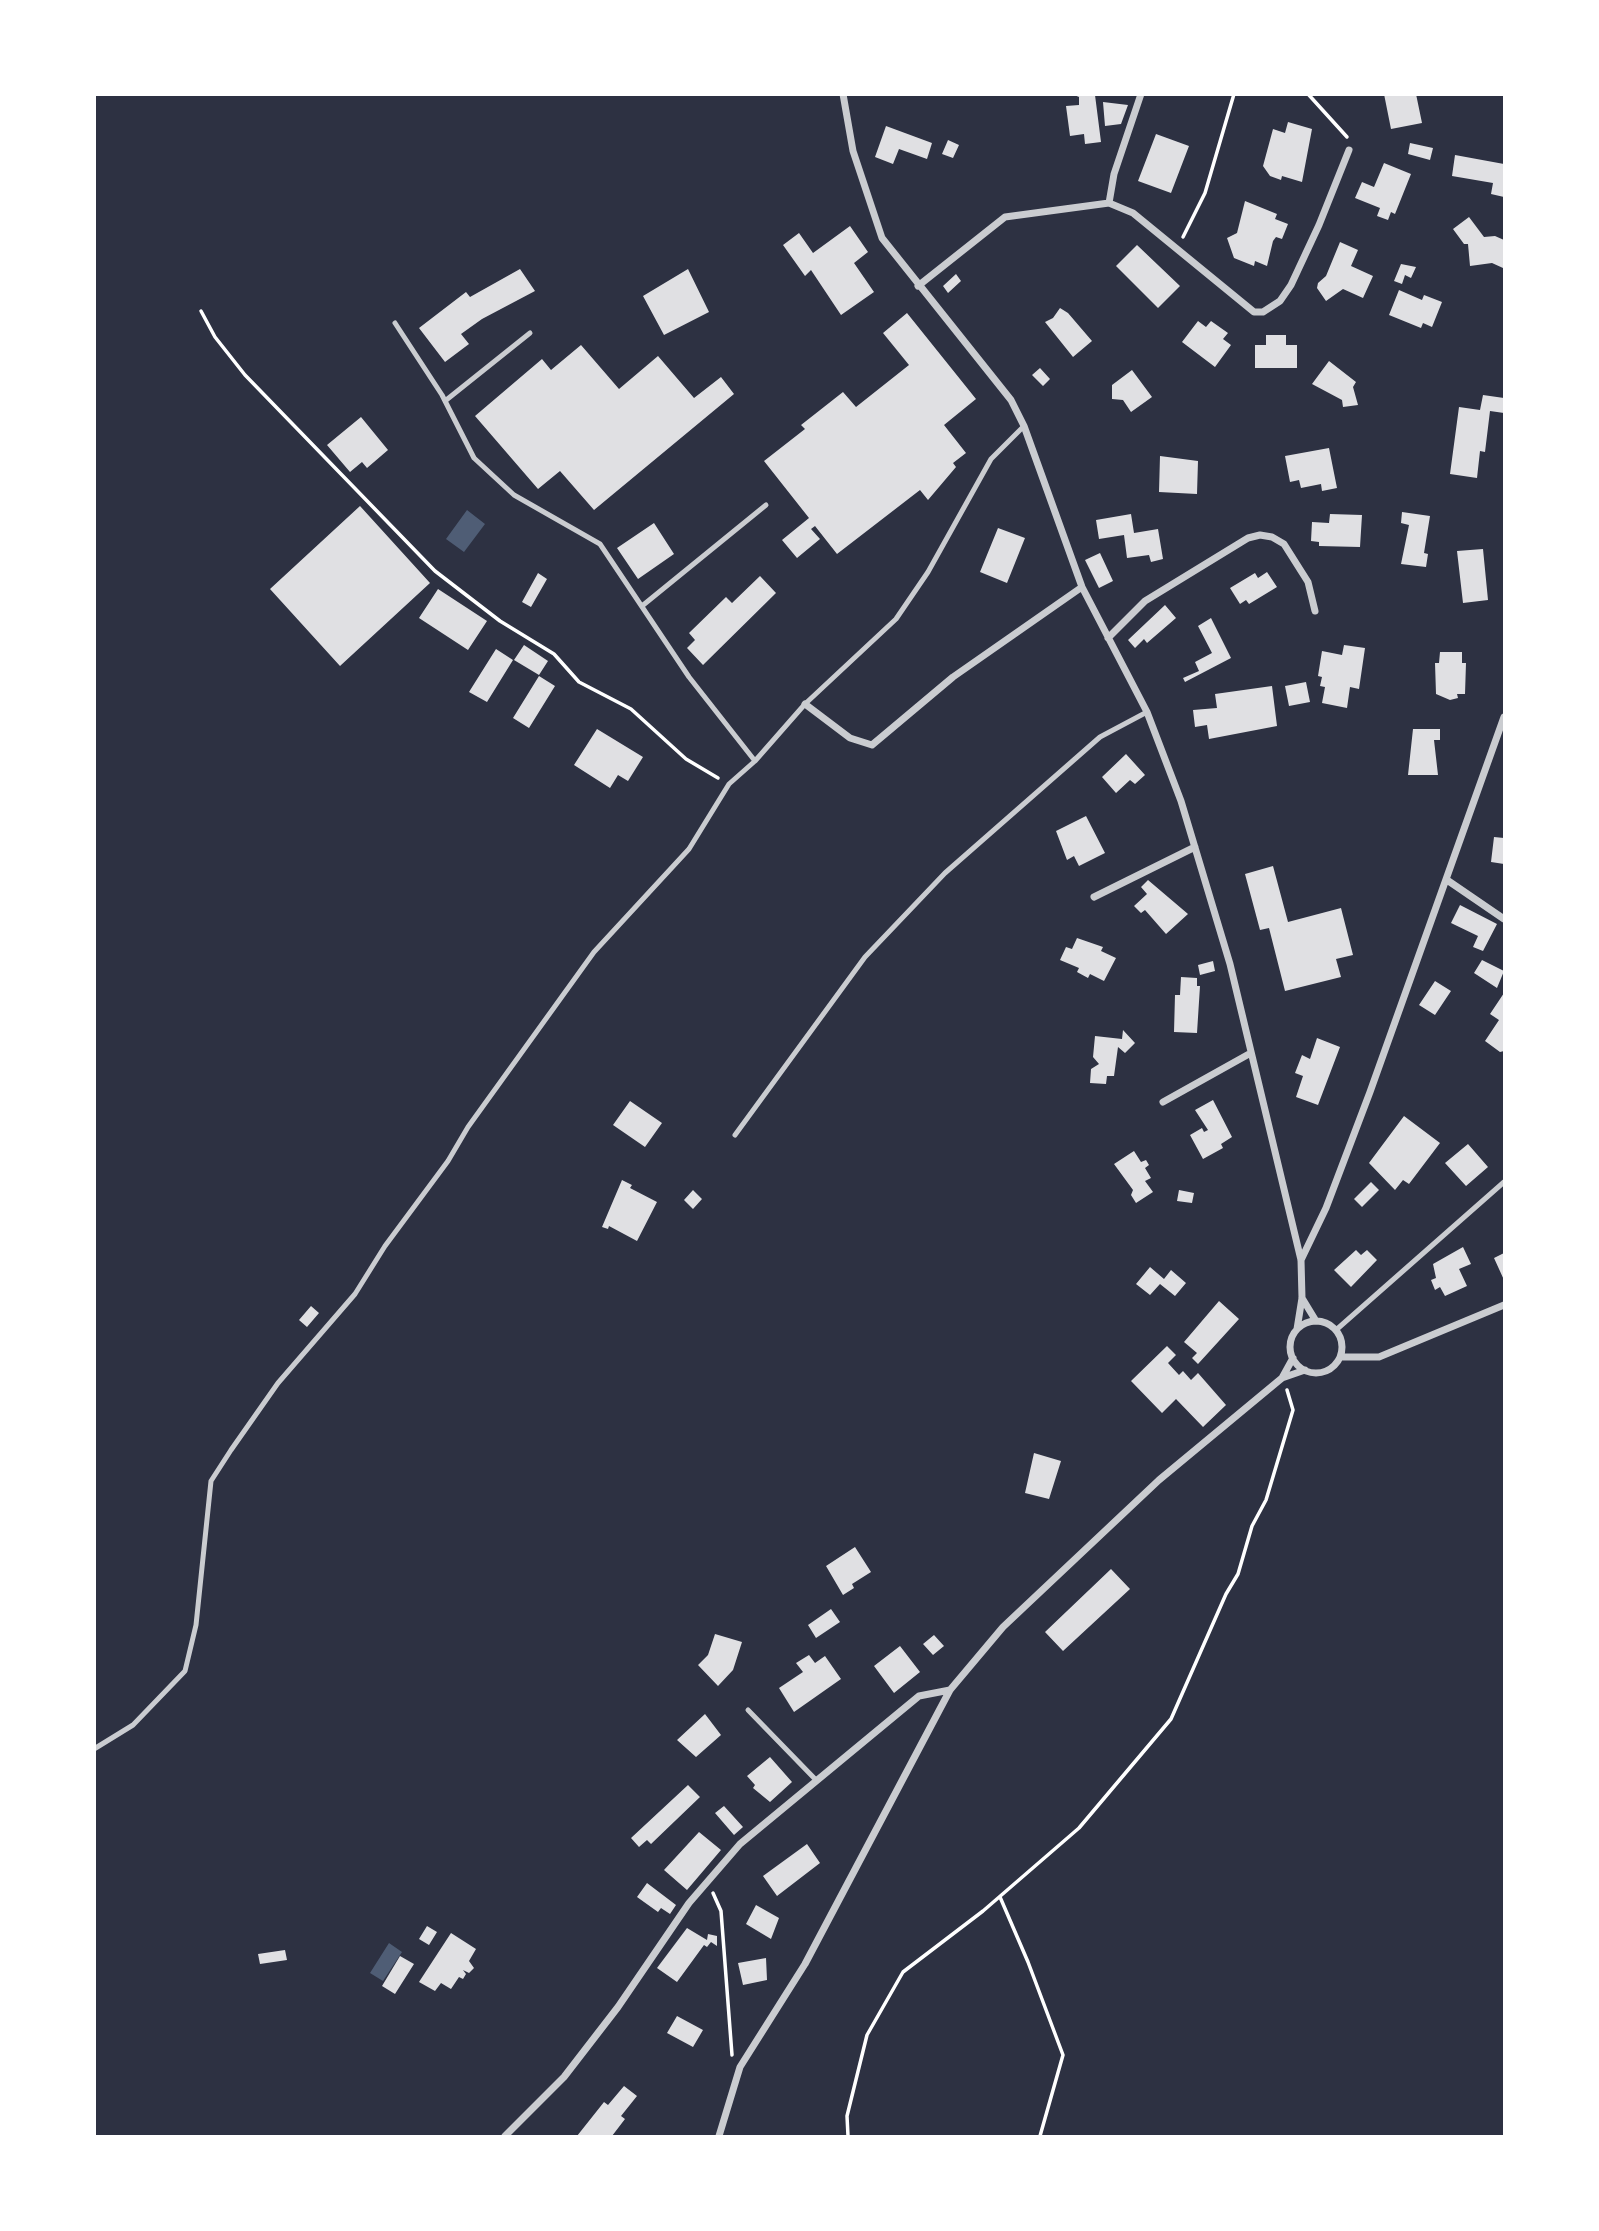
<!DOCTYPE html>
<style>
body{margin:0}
#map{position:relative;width:1599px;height:2231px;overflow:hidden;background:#2d3142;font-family:Figtree,sans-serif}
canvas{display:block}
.frame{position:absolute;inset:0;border:96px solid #fff;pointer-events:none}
</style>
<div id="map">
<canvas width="1599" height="2231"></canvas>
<div class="frame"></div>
</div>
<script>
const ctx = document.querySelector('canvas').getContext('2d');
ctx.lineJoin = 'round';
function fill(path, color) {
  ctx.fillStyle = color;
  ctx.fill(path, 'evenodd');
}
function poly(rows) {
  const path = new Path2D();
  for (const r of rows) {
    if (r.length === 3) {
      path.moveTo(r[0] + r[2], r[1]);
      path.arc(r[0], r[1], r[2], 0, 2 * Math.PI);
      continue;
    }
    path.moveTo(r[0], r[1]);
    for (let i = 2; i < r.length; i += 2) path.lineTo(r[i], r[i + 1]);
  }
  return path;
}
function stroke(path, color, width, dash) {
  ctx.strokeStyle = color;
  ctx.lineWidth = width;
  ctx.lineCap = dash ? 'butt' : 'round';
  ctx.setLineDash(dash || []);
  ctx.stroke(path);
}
const water = poly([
 [467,510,485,524,464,552,446,539],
 [389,1943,402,1952,383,1981,370,1973]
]);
const building = poly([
 [1072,94,1095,95,1101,142,1085,144,1084,134,1070,136,1066,106,1079,105,1079,97],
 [1384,94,1416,94,1422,123,1391,129],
 [1103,102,1128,105,1121,124,1105,126],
 [1288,122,1312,129,1302,182,1282,176,1281,180,1270,176,1263,166,1273,129,1285,133],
 [886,126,932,143,927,159,899,149,893,164,875,157],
 [1156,134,1189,146,1171,193,1138,181],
 [948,140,959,145,953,158,942,154],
 [1410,143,1433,148,1430,160,1408,154],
 [1455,155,1504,164,1504,197,1491,194,1493,183,1452,176],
 [1384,163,1411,174,1395,214,1391,212,1388,220,1377,216,1380,208,1355,198,1362,182,1374,187],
 [1245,201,1277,214,1275,219,1288,224,1282,239,1276,237,1273,241,1267,266,1255,261,1254,266,1234,258,1227,238,1237,233],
 [1469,217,1484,237,1495,236,1504,240,1503,268,1492,263,1470,266,1468,244,1464,244,1453,229],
 [850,226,868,252,854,263,874,292,841,315,811,270,805,276,783,245,799,233,813,253],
 [1340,242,1358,250,1351,266,1373,276,1363,298,1343,289,1326,301,1317,288,1318,283,1326,276],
 [1137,245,1180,286,1158,308,1116,266],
 [1401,264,1416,267,1411,278,1405,275,1402,284,1394,281],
 [520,269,535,291,482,319,461,334,469,344,445,362,419,328,466,292,470,297],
 [688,269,709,312,664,335,643,296],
 [956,274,961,281,948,293,943,286],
 [1399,290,1422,300,1424,295,1442,302,1432,327,1423,323,1421,328,1389,315],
 [1060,308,1068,313,1092,341,1073,357,1045,322,1053,318],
 [907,313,976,399,944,425,966,453,953,463,956,467,928,500,920,490,837,554,815,526,811,529,820,539,797,558,782,540,809,518,764,461,805,429,801,425,843,392,856,407,909,365,883,333],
 [1198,321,1206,327,1211,321,1228,333,1223,339,1231,345,1215,367,1182,342],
 [1266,335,1286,335,1286,345,1297,345,1297,368,1255,368,1255,345,1266,345],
 [581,345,619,389,658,356,694,398,721,377,734,394,594,510,560,471,538,489,475,416,542,359,551,370],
 [1329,361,1356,382,1353,387,1358,405,1343,407,1342,400,1312,384],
 [1040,368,1050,379,1043,386,1032,375],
 [1132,370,1152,397,1131,412,1123,400,1112,399,1112,385],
 [1483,395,1504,398,1504,413,1490,411,1485,452,1480,451,1477,478,1450,474,1459,407,1480,410],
 [361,417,388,450,367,468,362,462,350,472,327,445],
 [1329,448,1337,488,1322,491,1321,484,1301,488,1299,480,1290,482,1285,456],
 [1160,456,1198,461,1197,494,1159,492],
 [360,506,430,583,340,666,270,589],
 [1402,512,1430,516,1424,553,1428,554,1426,567,1401,564,1409,525,1401,523],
 [1131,514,1134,533,1158,529,1163,559,1151,562,1149,555,1127,558,1124,535,1099,539,1096,520],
 [1330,514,1362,515,1360,547,1319,546,1319,542,1311,541,1312,522,1329,523],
 [654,523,674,554,638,579,617,548],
 [998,528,1025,538,1007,583,980,572],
 [1483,549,1488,600,1463,603,1457,551],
 [1100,553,1113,581,1099,588,1085,560],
 [1267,572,1277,587,1249,604,1246,600,1240,604,1230,588,1255,573,1258,578],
 [538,573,547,579,531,607,522,602],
 [760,576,776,593,703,665,687,648,695,640,689,633,726,597,732,603],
 [438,589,487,621,468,650,419,618],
 [1165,605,1176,618,1147,643,1144,639,1135,648,1128,640],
 [1211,618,1231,658,1185,682,1183,678,1199,671,1195,662,1212,653,1198,626],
 [524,645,548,661,539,675,514,660],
 [1344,645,1365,648,1359,689,1350,687,1347,708,1322,703,1325,687,1320,686,1322,677,1318,676,1322,651,1342,655],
 [496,649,513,660,487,702,469,692],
 [1440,652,1462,652,1462,663,1466,663,1465,694,1457,694,1458,698,1450,700,1436,694,1435,663,1439,663],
 [539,676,555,686,529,728,513,718],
 [1306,682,1310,702,1289,706,1285,686],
 [1272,686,1277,726,1209,739,1207,725,1195,727,1193,710,1217,708,1215,694],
 [597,729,643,757,628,781,618,775,610,788,574,765],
 [1413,729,1440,729,1440,740,1434,740,1438,775,1408,775],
 [1126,754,1145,775,1135,784,1130,780,1116,793,1102,777],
 [1086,816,1105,853,1079,866,1074,856,1067,860,1056,831],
 [1494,837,1504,838,1504,864,1491,862],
 [1273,866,1288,922,1341,908,1353,955,1336,959,1341,977,1285,991,1269,928,1260,930,1245,874],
 [1148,880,1188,914,1166,934,1145,910,1141,913,1134,906,1147,894,1141,887],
 [1460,905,1497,924,1483,951,1473,947,1478,936,1451,923],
 [1077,938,1103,947,1101,951,1116,958,1104,981,1090,974,1088,978,1077,972,1079,968,1060,960,1066,947,1072,949],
 [1482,960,1504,971,1497,988,1474,973],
 [1213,961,1215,971,1200,975,1198,965],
 [1181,977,1197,978,1197,986,1200,986,1197,1033,1174,1032,1175,995,1180,995],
 [1435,981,1451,991,1435,1015,1419,1005],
 [1504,993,1504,1051,1500,1052,1485,1041,1499,1020,1490,1014],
 [1123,1030,1135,1043,1125,1053,1118,1047,1114,1076,1107,1076,1106,1084,1090,1083,1091,1069,1099,1064,1093,1057,1095,1036,1122,1039],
 [1317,1038,1340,1047,1318,1105,1296,1097,1303,1076,1295,1073,1302,1055,1310,1059],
 [1213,1100,1232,1137,1221,1144,1223,1148,1203,1159,1190,1135,1202,1128,1204,1132,1208,1130,1195,1110],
 [630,1101,662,1123,645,1147,613,1125],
 [1404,1116,1440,1143,1409,1184,1403,1180,1395,1190,1369,1163],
 [1468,1144,1488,1167,1466,1186,1445,1163],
 [1134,1151,1141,1162,1146,1160,1149,1165,1145,1168,1151,1178,1145,1181,1153,1192,1136,1203,1131,1195,1133,1190,1114,1164],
 [622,1180,632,1185,630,1188,657,1202,637,1241,609,1226,608,1229,602,1227],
 [1371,1182,1379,1190,1362,1207,1354,1199],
 [693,1190,702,1199,693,1209,684,1200],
 [1179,1190,1194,1193,1192,1203,1177,1201],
 [1463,1247,1471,1264,1459,1269,1467,1286,1445,1296,1440,1287,1435,1290,1431,1280,1436,1278,1433,1264],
 [1356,1250,1361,1255,1367,1250,1377,1260,1351,1287,1334,1270],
 [1504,1253,1504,1280,1494,1258],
 [1150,1267,1164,1279,1171,1270,1186,1283,1175,1296,1160,1284,1150,1295,1136,1284],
 [1219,1301,1239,1319,1198,1364,1192,1358,1197,1353,1184,1342],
 [311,1306,319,1313,307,1327,299,1320],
 [1167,1346,1176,1355,1168,1363,1179,1375,1183,1371,1191,1380,1198,1373,1226,1405,1203,1427,1176,1399,1162,1413,1131,1381],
 [1034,1453,1061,1461,1049,1499,1025,1493],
 [855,1547,871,1572,852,1584,854,1588,843,1595,826,1566],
 [1111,1569,1130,1589,1063,1651,1045,1632],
 [831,1609,840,1622,816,1638,808,1625],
 [715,1634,742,1642,733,1670,718,1686,698,1665,708,1655],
 [934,1635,944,1646,933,1655,923,1644],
 [900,1646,920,1672,894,1693,874,1666],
 [809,1655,815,1663,825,1656,841,1679,794,1712,779,1688,803,1672,796,1663],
 [705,1714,721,1735,696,1757,677,1740],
 [770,1757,792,1782,770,1802,753,1788,755,1785,747,1776],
 [688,1785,700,1797,651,1844,647,1840,639,1847,631,1838],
 [724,1806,743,1827,734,1835,715,1813],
 [699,1832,721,1850,687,1890,664,1870],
 [807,1844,820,1863,777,1896,763,1876],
 [647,1883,676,1905,670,1914,661,1908,658,1912,637,1897],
 [756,1905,779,1918,771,1939,746,1924],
 [427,1926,437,1932,429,1945,419,1939],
 [687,1928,707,1940,708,1934,717,1936,717,1946,711,1942,707,1947,704,1945,677,1982,657,1968],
 [451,1933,476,1949,469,1961,474,1968,469,1973,463,1970,466,1974,463,1979,459,1977,451,1989,441,1983,435,1991,419,1982],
 [285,1950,287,1960,260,1964,258,1954],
 [400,1956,414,1964,395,1994,382,1986],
 [766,1958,767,1980,743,1985,738,1963],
 [677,2016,703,2030,693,2047,667,2033],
 [624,2086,637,2096,621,2116,625,2119,612,2136,577,2136,604,2102,608,2105]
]);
const path = poly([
 [1308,94,1347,137],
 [1183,237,1205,193,1234,94],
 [201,311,215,337,245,375,435,571,500,621,554,654,579,682,631,709,686,759,718,778],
 [713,1893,721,1911,732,2055],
 [1000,1897,1028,1962,1063,2055,1040,2136],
 [848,2136,847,2116,867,2035,903,1972,983,1911,1079,1828,1171,1719,1226,1594,1238,1574,1252,1526,1266,1500,1293,1410,1287,1390]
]);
const service = poly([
 [395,323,442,395,474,458,514,495,600,544,689,677,755,761],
 [445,401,530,333],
 [642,606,766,505],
 [735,1135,865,957,945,873,1100,737,1147,712],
 [1336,1330,1504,1182],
 [748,1710,816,1780],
 [94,1749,133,1725,185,1671,196,1625,211,1481,231,1450,278,1383,355,1294,385,1246,448,1161,468,1127,594,952,689,849,729,784,755,761,805,704,896,619,928,572,991,459,1024,426]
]);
const minor = poly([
 [843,94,853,151,882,238,1011,400,1024,426,1082,587,1147,712,1181,801,1230,964,1301,1260,1302,1298,1297,1329],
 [1109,203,1133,213,1254,312,1263,312,1280,301,1291,285,1319,225,1349,150],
 [1109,203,1114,174,1141,94],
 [918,286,1005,217,1109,203],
 [1108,638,1145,601,1248,538,1260,535,1272,537,1284,544,1308,582,1315,611],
 [805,704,850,738,872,745,953,677,1082,587],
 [1447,880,1504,919],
 [1094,897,1195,847],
 [1163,1102,1249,1054],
 [1301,1260,1326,1208,1370,1092,1504,717],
 [1302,1298,1316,1321],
 [1316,1347,26],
 [1341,1357,1379,1357,1504,1305],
 [1282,1378,1293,1358],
 [505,2136,564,2077,618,2007,689,1903,740,1844,919,1696,950,1690],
 [719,2136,740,2067,805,1964,950,1690,1003,1627,1159,1480,1282,1378,1305,1370]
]);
fill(water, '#4f5d75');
fill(building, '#e0e0e3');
stroke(path, '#fff', 3.5);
stroke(service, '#caccd0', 5);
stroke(minor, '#caccd0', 7);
</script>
